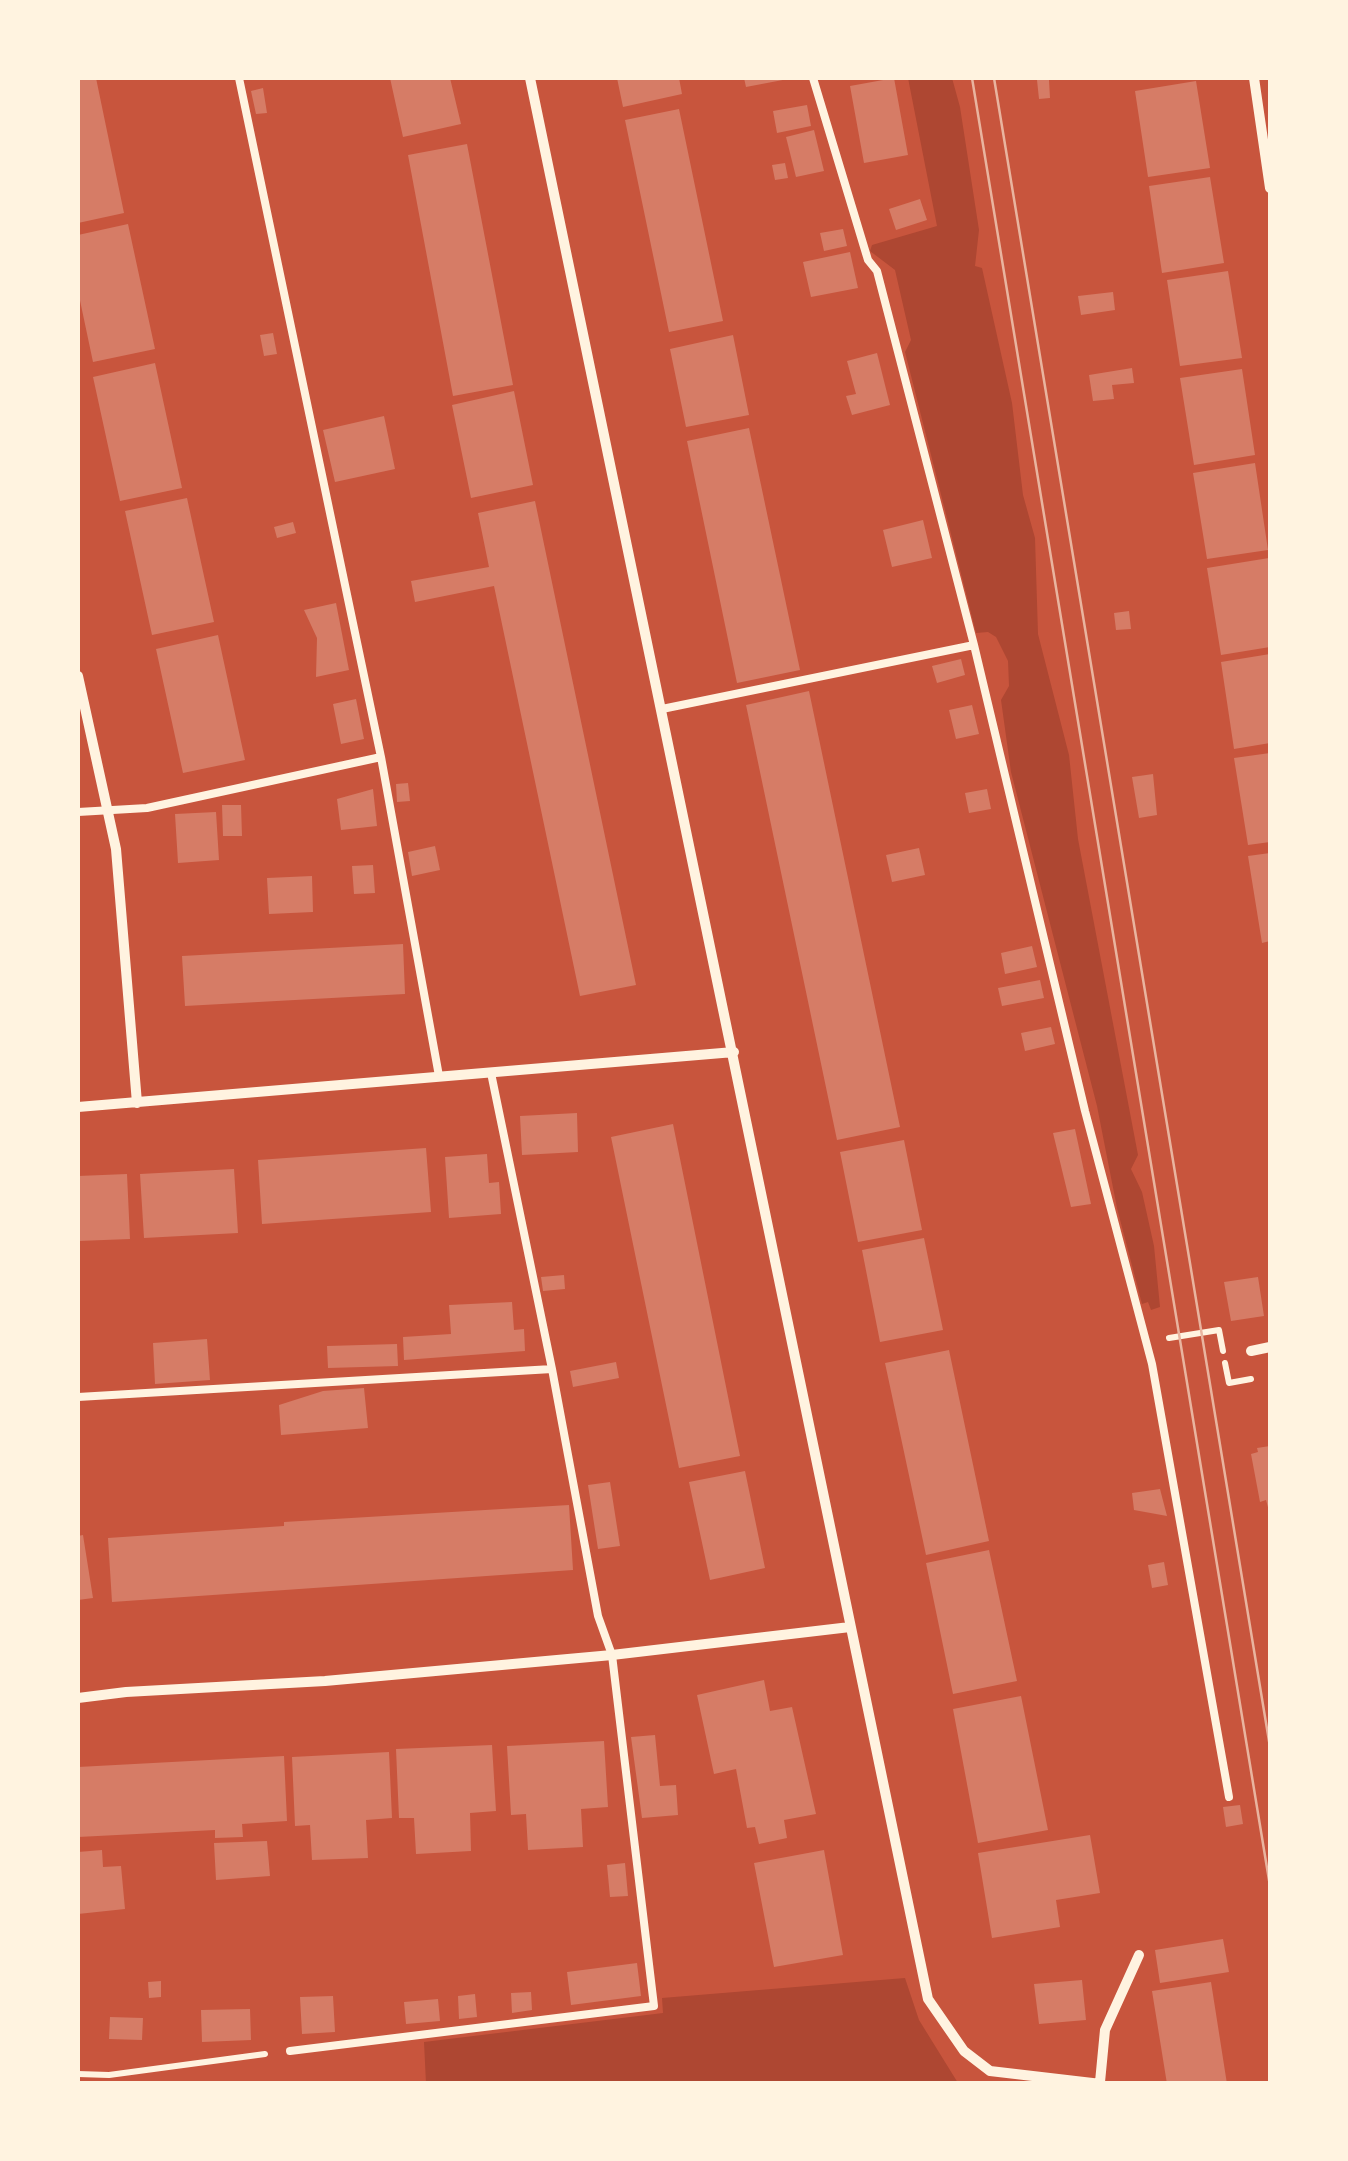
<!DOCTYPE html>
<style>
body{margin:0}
#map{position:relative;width:1348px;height:2161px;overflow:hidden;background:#c8553d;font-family:Signika,sans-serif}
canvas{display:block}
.frame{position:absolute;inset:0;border:80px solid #fff3e0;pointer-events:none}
</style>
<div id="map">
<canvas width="1348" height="2161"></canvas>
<div class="frame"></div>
</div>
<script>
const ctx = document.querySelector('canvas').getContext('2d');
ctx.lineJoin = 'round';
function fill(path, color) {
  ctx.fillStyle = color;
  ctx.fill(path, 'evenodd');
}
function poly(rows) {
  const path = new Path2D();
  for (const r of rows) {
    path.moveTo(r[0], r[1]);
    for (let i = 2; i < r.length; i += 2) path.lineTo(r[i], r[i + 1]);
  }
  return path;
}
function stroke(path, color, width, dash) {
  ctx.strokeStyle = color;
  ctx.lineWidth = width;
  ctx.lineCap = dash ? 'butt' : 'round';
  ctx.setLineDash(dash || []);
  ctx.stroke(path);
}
const green = poly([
 [908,78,952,78,960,107,979,230,975,266,982,268,1012,403,1023,495,1035,538,1038,634,1069,755,1078,839,1138,1155,1131,1169,1142,1192,1154,1246,1160,1307,1151,1310,1148,1302,1142,1304,1117,1208,1097,1106,1011,772,1001,700,1009,686,1008,661,996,637,988,632,976,633,905,352,911,340,895,270,870,251,872,245,937,226],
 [905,1978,919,2020,958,2083,426,2083,424,2042,663,2013,662,1998]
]);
const building = poly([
 [78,78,96,78,124,213,78,223],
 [390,78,450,78,461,124,403,137],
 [617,78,679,78,682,94,623,107],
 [744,78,788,78,788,79,746,87],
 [894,78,908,155,864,163,850,86],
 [1037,80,1049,80,1050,98,1039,99],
 [1196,81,1210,168,1148,177,1135,91],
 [263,88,267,113,256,114,251,91],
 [807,105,811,126,777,133,773,111],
 [679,109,723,321,669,332,625,120],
 [814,130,824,171,796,177,786,137],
 [467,144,513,385,453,396,408,155],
 [785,163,788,178,775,180,772,165],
 [1210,177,1224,263,1162,273,1149,186],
 [920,199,927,220,896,230,889,209],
 [128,224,155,349,93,362,78,291,78,235],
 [843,229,847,246,824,251,820,233],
 [850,252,858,288,811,297,803,262],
 [1228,271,1242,358,1180,366,1167,280],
 [1113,292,1115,310,1081,315,1078,296],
 [273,333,277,354,264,356,260,335],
 [733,335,749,415,686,427,670,349],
 [877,353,890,405,852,415,846,396,856,394,847,361],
 [155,363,182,488,120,501,93,377],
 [1132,368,1134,383,1112,385,1114,399,1093,401,1089,375],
 [1242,369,1255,455,1194,465,1180,378],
 [514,391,533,485,471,498,452,405],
 [384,416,395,469,335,482,323,430],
 [749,428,800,670,737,683,687,441],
 [1255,463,1268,550,1207,559,1193,473],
 [187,498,214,622,152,635,125,511],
 [535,501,636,985,580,996,494,586,415,602,411,581,489,567,478,513],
 [923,520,932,558,892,567,883,530],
 [293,522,296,533,277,538,274,527],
 [1269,558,1270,647,1221,655,1207,568],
 [336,603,349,670,316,677,317,638,304,610],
 [1129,611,1131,629,1116,630,1114,613],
 [218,635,245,760,183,773,156,649],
 [1270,654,1270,743,1234,749,1221,662],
 [961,659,965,675,937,683,932,666],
 [809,691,900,1127,837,1140,746,705],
 [356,699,364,739,341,744,333,704],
 [972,705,979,734,956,739,949,710],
 [1270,753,1270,842,1248,845,1234,758],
 [1153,774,1157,815,1139,818,1132,777],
 [408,783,410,801,397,802,396,784],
 [373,789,377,826,341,830,337,799],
 [987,789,991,809,969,813,965,793],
 [222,805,241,805,242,836,223,836],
 [216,812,219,860,178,863,175,814],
 [435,846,440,870,412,876,408,852],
 [919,848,925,875,892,882,886,855],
 [1270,853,1270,941,1262,943,1248,856],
 [373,865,375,893,354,894,352,866],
 [312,876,313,912,269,914,267,878],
 [403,944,405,994,185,1006,182,956],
 [1032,946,1037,967,1005,974,1001,953],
 [1040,980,1044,998,1002,1006,998,988],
 [1051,1027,1055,1044,1025,1051,1021,1033],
 [577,1113,578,1152,522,1155,520,1116],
 [673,1124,740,1456,679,1468,611,1137],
 [1075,1129,1091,1204,1071,1207,1053,1133],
 [904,1140,922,1230,858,1242,840,1152],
 [426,1148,431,1212,262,1224,258,1160],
 [487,1154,489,1183,499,1182,501,1214,449,1218,445,1157],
 [234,1169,238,1233,144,1238,140,1174],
 [127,1174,130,1239,78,1241,78,1176],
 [924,1238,943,1330,880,1342,862,1250],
 [564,1275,565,1289,543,1291,541,1277],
 [1258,1277,1264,1316,1231,1321,1224,1282],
 [512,1302,514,1330,524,1329,525,1351,404,1360,403,1337,451,1334,449,1305],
 [207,1339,210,1380,155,1384,153,1343],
 [397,1344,398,1366,328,1368,327,1346],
 [949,1350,989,1541,926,1555,885,1363],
 [616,1362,619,1378,573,1387,570,1371],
 [364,1388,368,1428,281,1435,279,1405,323,1391],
 [1270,1446,1270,1511,1269,1511,1266,1500,1260,1502,1251,1454,1258,1452,1257,1448],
 [745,1471,765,1568,710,1580,689,1482],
 [610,1482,620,1546,598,1549,588,1485],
 [1160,1489,1167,1516,1134,1510,1132,1493],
 [569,1505,573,1570,112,1602,108,1538,284,1526,284,1522],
 [83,1535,93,1598,78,1600,78,1536],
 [989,1550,1017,1681,953,1694,926,1563],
 [1164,1562,1168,1585,1152,1588,1148,1565],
 [764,1680,770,1711,792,1707,816,1814,784,1820,787,1838,759,1844,755,1827,747,1828,736,1769,714,1774,697,1695],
 [1021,1696,1048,1830,978,1843,953,1709],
 [655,1735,660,1786,676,1785,678,1815,642,1818,631,1737],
 [604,1741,608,1807,581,1809,583,1847,528,1850,526,1814,511,1815,507,1746],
 [492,1745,496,1811,470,1813,471,1851,416,1854,414,1818,399,1818,396,1749],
 [389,1752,392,1818,366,1820,368,1858,312,1860,310,1825,295,1826,292,1757],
 [284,1756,287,1821,242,1824,243,1837,215,1838,215,1830,78,1837,78,1767],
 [1240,1805,1243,1824,1226,1827,1223,1807],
 [1090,1835,1100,1893,1056,1900,1060,1927,992,1938,978,1853],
 [267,1841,270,1876,216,1880,214,1843],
 [102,1850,103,1867,121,1866,125,1909,78,1914,78,1852],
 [824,1850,843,1955,774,1967,754,1863],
 [625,1863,628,1896,610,1897,607,1865],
 [1223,1939,1229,1972,1160,1983,1155,1950],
 [637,1963,641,1996,571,2005,567,1972],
 [1082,1980,1086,2020,1039,2024,1034,1984],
 [161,1981,161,1997,149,1998,148,1982],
 [1211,1982,1227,2084,1167,2084,1152,1991],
 [531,1992,532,2010,512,2013,511,1993],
 [475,1994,477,2017,459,2019,458,1996],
 [333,1996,335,2032,302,2034,300,1997],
 [438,1999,440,2021,406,2024,404,2002],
 [250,2009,251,2040,202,2042,201,2010],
 [110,2017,143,2018,142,2040,109,2039]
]);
const path = poly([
 [1169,1338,1219,1330,1223,1351],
 [1225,1363,1229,1383,1251,1379],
 [78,2074,109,2075,265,2054]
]);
const service = poly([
 [239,78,381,757],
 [813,78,868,260,877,271,974,645,1085,1111,1152,1364,1229,1797],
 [662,709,974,645],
 [78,812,147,808,381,757,439,1076],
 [78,1397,552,1369,491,1073],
 [290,2051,654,2006,612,1655,598,1616,552,1369]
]);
const minor = poly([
 [530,78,928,1999,964,2051,990,2071,1101,2084],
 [1254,78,1270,188],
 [78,676,116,849,137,1103],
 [78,1107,734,1052],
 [1251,1351,1270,1347],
 [78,1698,126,1692,325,1681,612,1655,850,1627],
 [1100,2082,1105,2030,1139,1955]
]);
const tram = poly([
 [972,78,1270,1886],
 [994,78,1270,1747]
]);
fill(green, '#ae4732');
fill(building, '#d67c66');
stroke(path, '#fff3e0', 6);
stroke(service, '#fff3e0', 8);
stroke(minor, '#fff3e0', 10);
stroke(tram, '#e9b49f', 2.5);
</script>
